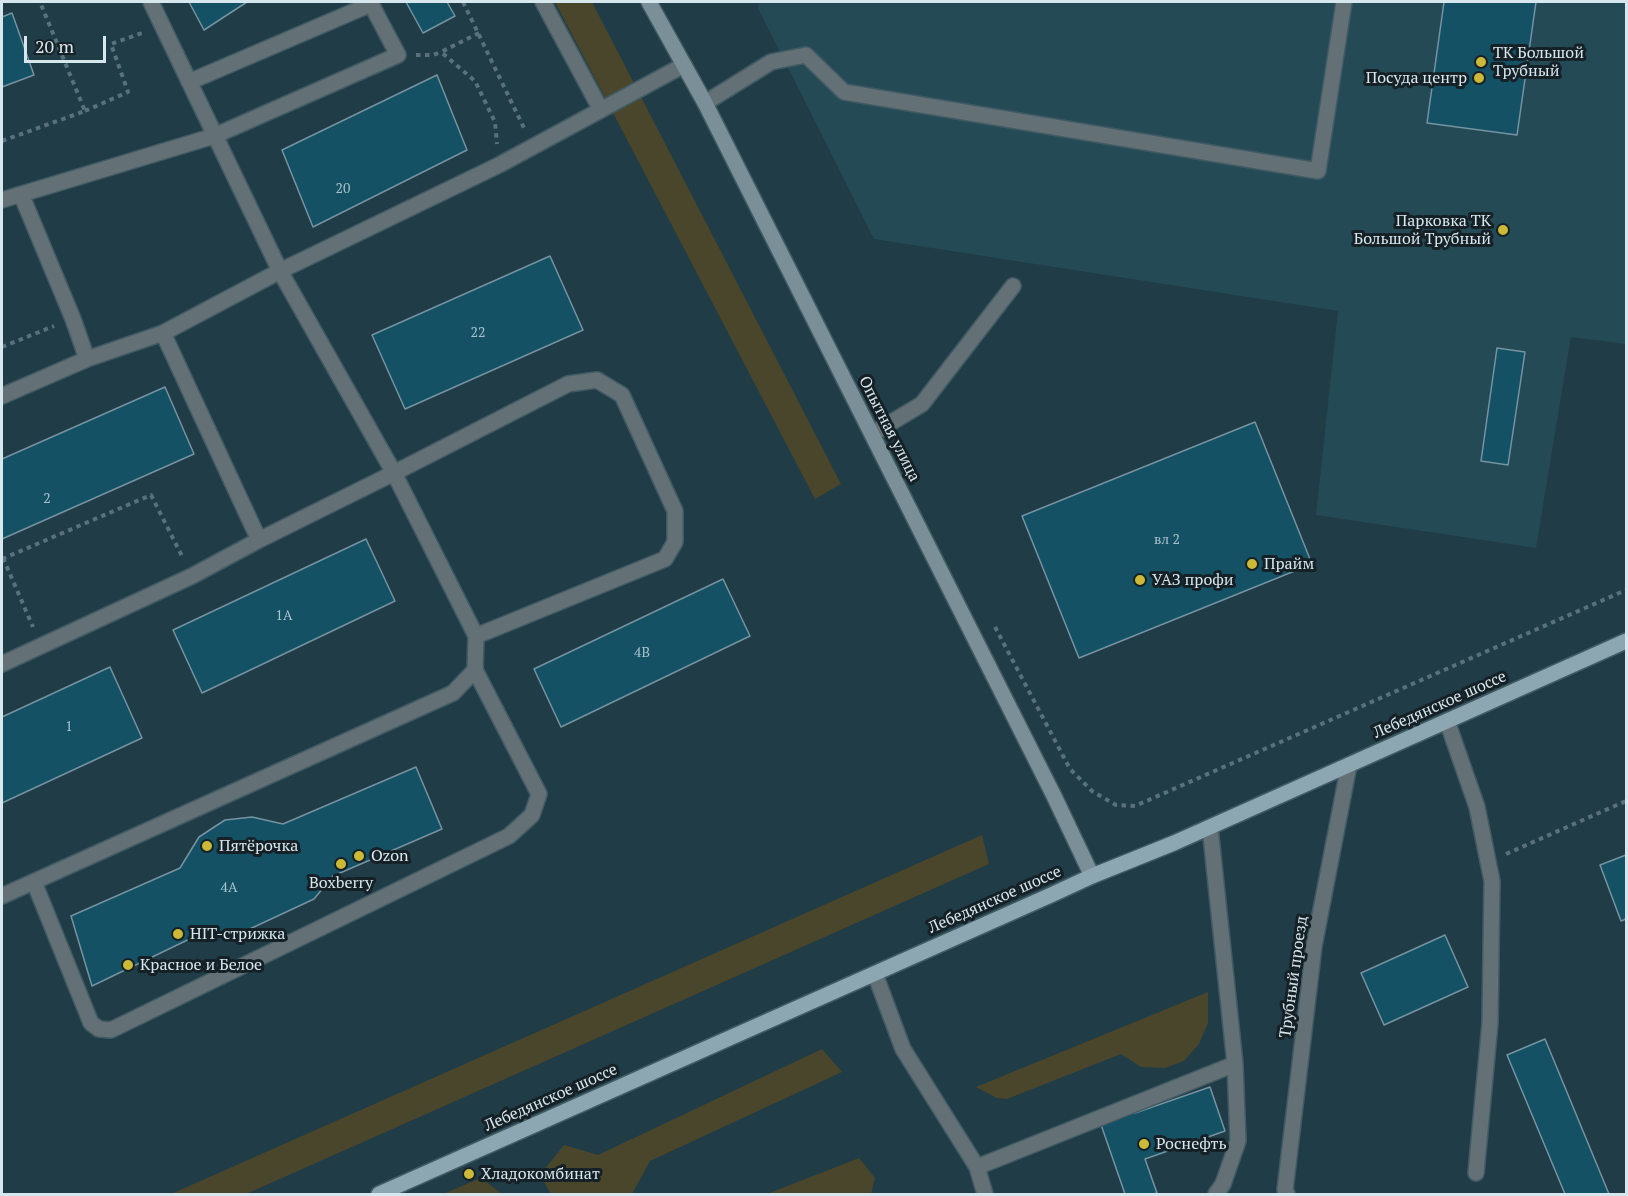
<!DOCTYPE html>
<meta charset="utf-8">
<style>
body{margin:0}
#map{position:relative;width:1628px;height:1196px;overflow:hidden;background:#203c46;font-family:"PT Serif",serif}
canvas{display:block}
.frame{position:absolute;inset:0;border:3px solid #d6e7ed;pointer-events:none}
.scale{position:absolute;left:24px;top:36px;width:82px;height:27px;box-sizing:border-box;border:3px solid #d6e7ed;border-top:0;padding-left:8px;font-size:18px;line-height:21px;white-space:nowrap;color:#d6e7ed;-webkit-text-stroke:4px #152126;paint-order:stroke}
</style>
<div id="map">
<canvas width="1628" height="1196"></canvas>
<div class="frame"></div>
<div class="scale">20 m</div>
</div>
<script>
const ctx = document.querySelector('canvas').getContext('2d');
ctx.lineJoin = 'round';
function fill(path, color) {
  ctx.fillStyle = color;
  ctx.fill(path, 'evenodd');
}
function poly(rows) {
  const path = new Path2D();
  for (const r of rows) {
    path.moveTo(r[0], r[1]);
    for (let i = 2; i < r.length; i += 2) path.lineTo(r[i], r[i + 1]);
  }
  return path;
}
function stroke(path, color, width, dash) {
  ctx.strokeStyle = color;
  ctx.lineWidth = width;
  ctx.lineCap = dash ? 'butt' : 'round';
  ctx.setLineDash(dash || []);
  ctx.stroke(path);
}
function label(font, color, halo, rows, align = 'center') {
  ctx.font = font + ' "PT Serif",serif';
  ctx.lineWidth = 6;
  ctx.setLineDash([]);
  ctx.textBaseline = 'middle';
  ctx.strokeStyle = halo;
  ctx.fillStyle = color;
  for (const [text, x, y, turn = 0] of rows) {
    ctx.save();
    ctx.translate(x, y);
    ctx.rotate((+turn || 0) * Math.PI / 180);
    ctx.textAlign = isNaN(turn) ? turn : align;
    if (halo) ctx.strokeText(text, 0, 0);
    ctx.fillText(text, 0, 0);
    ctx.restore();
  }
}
const built = poly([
 [759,2,1626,2,1626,344,1571,337,1536,548,1316,515,1338,311,874,239,758,8]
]);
const green = poly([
 [555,2,592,2,841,484,815,499],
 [982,835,989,864,246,1194,171,1194],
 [1208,992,1208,1023,1199,1044,1184,1061,1165,1068,1141,1067,1121,1054,1007,1099,997,1098,976,1087],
 [822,1049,842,1072,650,1161,632,1194,551,1194,540,1175,564,1145,598,1155],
 [859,1158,875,1178,871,1194,767,1194],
 [481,1178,502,1194,443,1194]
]);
const building = poly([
 [189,2,247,2,204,30,189,2],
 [406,2,447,2,455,16,423,33,406,2],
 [1444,2,1536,2,1517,135,1427,123,1444,2],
 [12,13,34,75,2,87,2,17,12,13],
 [437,75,467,150,313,227,282,150,437,75],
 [550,256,583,330,405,409,372,335,550,256],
 [1497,348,1525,352,1508,465,1481,461,1497,348],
 [165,387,194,454,2,539,2,459,165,387],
 [1255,422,1312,564,1079,658,1022,516,1255,422],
 [366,539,395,601,202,693,173,630,366,539],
 [723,579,750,636,561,727,534,669,723,579],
 [110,667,142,738,2,803,2,717,110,667],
 [416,767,442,829,333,876,314,899,239,934,202,933,92,986,71,916,180,868,199,837,225,820,252,817,283,824,416,767],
 [1626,855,1626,919,1621,921,1600,865,1626,855],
 [1445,935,1468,987,1384,1025,1361,973,1445,935],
 [1545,1039,1609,1194,1565,1194,1507,1055,1545,1039],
 [1210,1087,1225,1131,1145,1159,1157,1193,1153,1194,1125,1194,1098,1116,1132,1105,1135,1113,1210,1087]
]);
const path = poly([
 [463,2,524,128],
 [479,33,441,52,475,81,495,122,497,144],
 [416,55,433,55,441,52],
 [85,111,128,92,111,44,142,33],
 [2,141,85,111,40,2],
 [2,347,54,326],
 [3,558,33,627],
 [2,559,151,495,183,558],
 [995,627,1070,769,1092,791,1116,805,1135,806,1626,590],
 [1506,854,1626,801]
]);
const lane = poly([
 [543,2,601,110],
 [705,103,771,62,806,55,844,92,1318,171,1344,2],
 [21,194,73,319,87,359],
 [2,200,214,136,398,55,371,4,189,82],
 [163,333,259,540],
 [2,396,87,359,163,333,280,271,499,165,684,65],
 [872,434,922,404,1013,286],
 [2,664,192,576,259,540,394,473,568,384,597,380,622,395,675,511,675,542,665,559,476,636],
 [1447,721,1477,807,1492,881,1490,1023,1476,1173],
 [34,882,91,1023,99,1029,111,1030,509,836,532,815,539,794,475,670],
 [2,896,453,693,475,670,476,636,394,473,280,271,151,2],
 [875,974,903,1049,977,1167,1235,1064,1210,827],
 [977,1167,985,1194],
 [1216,1194,1223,1184,1238,1141,1235,1064]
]);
const street = poly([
 [1287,1194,1285,1190,1314,946,1349,765]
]);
const secondary = poly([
 [649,2,705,103,1054,796,1092,876]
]);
const primary = poly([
 [379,1194,1051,895,1092,876,1174,843,1626,641]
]);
const markers = [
 [1481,62,6,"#cdb938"],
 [1479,78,6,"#cdb938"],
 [1503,230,6,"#cdb938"],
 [1252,564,6,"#cdb938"],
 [1140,580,6,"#cdb938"],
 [207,846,6,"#cdb938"],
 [359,856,6,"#cdb938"],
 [341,864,6,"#cdb938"],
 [178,934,6,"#cdb938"],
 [128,965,6,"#cdb938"],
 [1144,1144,6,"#cdb938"],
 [469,1174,6,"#cdb938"]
];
const numberNames = [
 ["20",343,189],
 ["22",478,333],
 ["2",47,499],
 ["вл 2",1167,540],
 ["1А",284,616],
 ["4В",642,653],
 ["1",69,727],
 ["4А",229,888]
];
const poiNames = [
 ["ТК Большой",1493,53],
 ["Трубный",1493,71],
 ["Посуда центр",1467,78,"right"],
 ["Парковка ТК",1491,221,"right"],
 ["Большой Трубный",1491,239,"right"],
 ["Прайм",1264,564],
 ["УАЗ профи",1152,580],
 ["Пятёрочка",219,846],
 ["Ozon",371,856],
 ["Boxberry",341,883,"center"],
 ["HIT-стрижка",190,934],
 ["Красное и Белое",140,965],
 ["Роснефть",1156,1144],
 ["Хладокомбинат",481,1174]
];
const streetNames = [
 ["Опытная улица",889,429,63],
 ["Лебедянское шоссе",1440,705,-24],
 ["Лебедянское шоссе",995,900,-24],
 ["Трубный проезд",1294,977,-82],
 ["Лебедянское шоссе",551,1098,-24]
];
fill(built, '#244a56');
fill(green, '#4a462b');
fill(building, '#155165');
stroke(building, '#7593a0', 1.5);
stroke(lane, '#415b64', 18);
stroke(street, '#415b64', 18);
stroke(secondary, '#415b64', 18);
stroke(primary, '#415b64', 18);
stroke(path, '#58717a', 4, [4.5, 4.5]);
stroke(lane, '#637075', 15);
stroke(street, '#637075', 15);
stroke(secondary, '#7a8f97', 15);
stroke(primary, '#8ca7b1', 15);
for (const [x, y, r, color] of markers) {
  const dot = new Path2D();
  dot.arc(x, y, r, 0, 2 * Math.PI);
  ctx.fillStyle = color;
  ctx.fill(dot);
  stroke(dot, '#152126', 2);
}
label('14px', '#a6c2cb', null, numberNames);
label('16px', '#d6e7ed', '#152126', poiNames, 'left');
label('16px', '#d6e7ed', '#152126', streetNames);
</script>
